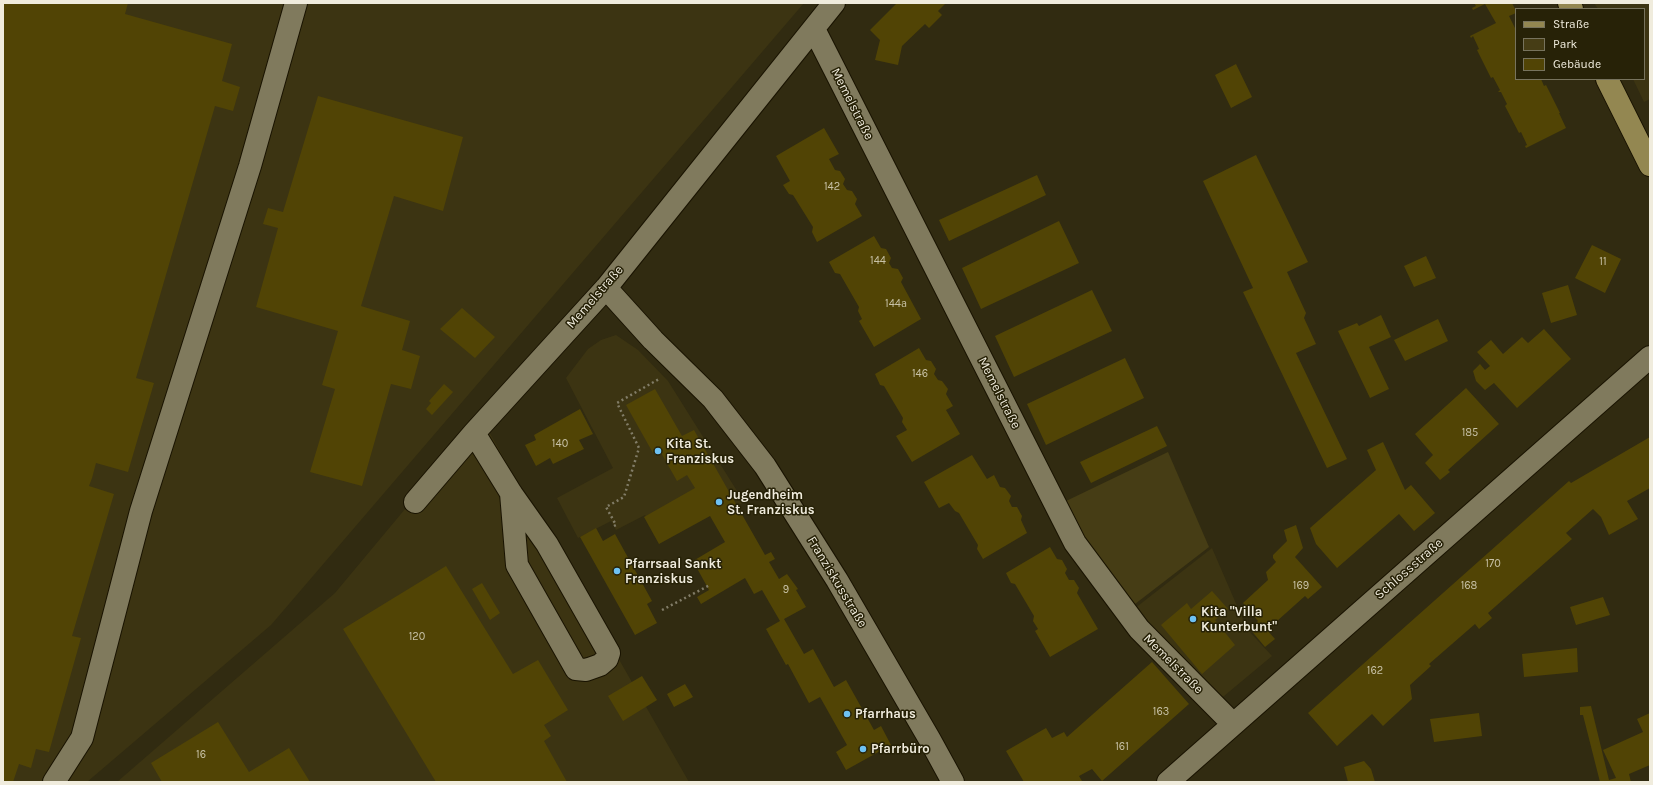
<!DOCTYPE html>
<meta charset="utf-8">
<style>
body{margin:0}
#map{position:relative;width:1653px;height:785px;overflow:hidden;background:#312b11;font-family:Karla,sans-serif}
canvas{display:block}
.frame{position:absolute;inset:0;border:4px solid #f0ecdd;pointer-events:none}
.legend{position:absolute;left:1515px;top:8px;width:130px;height:72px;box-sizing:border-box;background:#272207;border:1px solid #77735d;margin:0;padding:5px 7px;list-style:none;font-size:12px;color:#f0ecdd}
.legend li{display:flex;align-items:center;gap:8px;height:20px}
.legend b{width:20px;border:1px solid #77735d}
</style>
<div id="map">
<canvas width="1653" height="785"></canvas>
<div class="frame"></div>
<ul class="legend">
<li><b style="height:5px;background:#938751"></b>Straße</li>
<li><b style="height:11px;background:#463d15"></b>Park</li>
<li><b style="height:11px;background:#514405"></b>Gebäude</li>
</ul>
</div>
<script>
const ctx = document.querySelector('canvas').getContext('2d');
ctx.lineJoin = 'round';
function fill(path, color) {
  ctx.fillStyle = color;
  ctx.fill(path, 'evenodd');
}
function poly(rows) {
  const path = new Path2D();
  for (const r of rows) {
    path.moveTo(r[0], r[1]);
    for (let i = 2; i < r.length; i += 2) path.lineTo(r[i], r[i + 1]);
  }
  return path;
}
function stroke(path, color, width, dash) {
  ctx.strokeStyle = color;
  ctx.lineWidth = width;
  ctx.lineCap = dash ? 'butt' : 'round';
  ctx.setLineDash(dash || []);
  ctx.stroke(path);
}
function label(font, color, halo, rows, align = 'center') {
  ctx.font = font + ' Karla,sans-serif';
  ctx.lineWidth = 3;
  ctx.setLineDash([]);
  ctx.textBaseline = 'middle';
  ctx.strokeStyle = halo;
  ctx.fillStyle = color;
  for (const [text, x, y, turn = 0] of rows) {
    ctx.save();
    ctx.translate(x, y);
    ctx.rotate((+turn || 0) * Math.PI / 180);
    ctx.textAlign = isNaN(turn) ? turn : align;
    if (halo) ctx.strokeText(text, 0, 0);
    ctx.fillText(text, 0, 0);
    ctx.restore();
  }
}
const built = poly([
 [3,3,804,3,271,625,87,782,3,782],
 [1594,3,1650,3,1650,99,1644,102,1633,79,1644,79,1644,9,1598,9],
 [616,335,638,350,668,381,744,502,713,521,709,512,658,539,645,515,616,530,611,521,578,538,557,498,613,468,566,378,588,349,601,340],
 [481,418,689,782,117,782,335,593],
 [1212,548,1247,629,1272,656,1218,701,1134,609]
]);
const green = poly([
 [1168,452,1209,547,1135,604,1090,554,1064,502]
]);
const building = poly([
 [3,3,128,3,125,14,232,44,222,81,240,87,233,111,215,106,136,378,154,383,128,472,96,463,92,478,89,486,114,494,72,636,81,638,49,752,36,749,31,768,19,764,13,782,3,782],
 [897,3,946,3,938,11,942,15,929,28,925,24,902,46,898,65,875,60,880,40,870,30],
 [1474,3,1512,3,1516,11,1516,13,1509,16,1516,30,1516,79,1541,79,1544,86,1546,85,1560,113,1559,113,1566,128,1526,148,1525,146,1527,145,1521,132,1519,133,1505,106,1507,104,1501,92,1498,92,1500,90,1493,77,1491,78,1477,50,1479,49,1473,36,1471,38,1470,36,1496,23,1485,4,1473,10,1472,8,1476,6],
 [1236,64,1252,97,1231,108,1215,75],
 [318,96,463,137,443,211,394,196,361,306,410,321,402,350,420,356,411,389,391,384,362,486,310,472,335,389,322,385,338,331,256,307,278,228,263,224,268,208,283,212],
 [824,128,839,154,829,159,835,170,840,171,845,179,843,184,847,190,852,191,857,199,855,204,862,216,817,242,812,232,813,227,793,195,789,194,783,185,790,181,776,156],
 [1256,155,1308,262,1287,272,1306,313,1304,318,1316,344,1296,353,1347,459,1327,468,1243,292,1253,288,1203,181],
 [1037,175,1046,195,949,241,939,220],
 [1059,221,1079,263,981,309,962,268],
 [874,236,881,248,886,249,891,258,889,263,892,268,898,269,903,278,901,282,921,319,874,347,859,321,862,319,858,311,859,307,840,274,835,273,829,262],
 [1592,245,1621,259,1605,293,1575,278],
 [1426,256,1436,278,1414,287,1404,266],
 [1568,285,1577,315,1551,323,1542,293],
 [1092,290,1112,331,1014,377,995,336],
 [462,308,495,337,475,358,440,329],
 [1381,315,1391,337,1369,347,1389,389,1370,398,1338,331,1357,323,1359,326],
 [1438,319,1448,341,1405,361,1394,340],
 [1544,329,1571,359,1517,408,1494,383,1485,390,1476,381,1473,371,1480,364,1485,370,1490,366,1477,352,1491,340,1503,354,1522,337,1528,343],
 [919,348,926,360,931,361,936,369,934,374,938,380,942,381,948,389,946,394,953,406,946,410,960,434,912,462,896,436,907,430,902,422,903,418,884,386,880,385,875,374],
 [1125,358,1144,398,1046,445,1027,404],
 [444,384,453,392,432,415,426,409,431,403,429,401],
 [1466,388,1499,424,1448,470,1450,472,1440,480,1425,463,1433,455,1415,434],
 [655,389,682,436,694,430,765,555,771,552,775,559,769,562,779,579,787,574,798,589,796,590,806,607,784,619,804,654,813,649,834,687,846,680,874,730,881,726,891,745,846,770,836,752,847,745,820,697,809,703,788,664,786,665,766,629,780,621,762,590,754,594,745,578,701,604,697,597,709,590,693,561,725,542,710,516,659,544,644,517,695,488,687,475,677,481,659,449,653,453,626,405],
 [580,409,593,434,579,440,584,449,553,464,550,458,536,466,525,445,536,440,534,435],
 [1157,426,1167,446,1091,483,1080,462],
 [1650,437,1650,488,1627,501,1638,519,1609,535,1601,517,1593,509,1566,533,1572,539,1488,613,1492,618,1479,629,1475,624,1429,664,1431,666,1410,685,1412,699,1383,726,1372,714,1337,746,1308,713,1569,481,1571,483],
 [1383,442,1405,490,1411,485,1435,513,1414,531,1399,514,1337,568,1316,544,1310,528,1376,470,1367,450],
 [972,455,987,479,994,475,1000,487,1005,488,1011,496,1009,501,1012,507,1017,507,1022,516,1021,520,1027,533,983,559,977,549,978,545,959,513,955,511,949,503,939,508,924,482],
 [1296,525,1303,548,1295,557,1322,587,1308,599,1305,596,1267,630,1275,639,1265,647,1250,629,1258,621,1243,603,1268,580,1266,572,1276,562,1273,558,1273,555,1287,541,1284,530],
 [596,528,603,541,615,534,652,601,647,604,657,623,635,635,580,537],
 [1050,547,1057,559,1062,560,1067,569,1065,573,1069,580,1074,580,1079,588,1077,593,1098,629,1050,657,1035,631,1038,629,1033,621,1034,616,1015,584,1011,583,1006,573],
 [446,566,513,674,538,660,568,710,544,725,551,736,544,741,567,782,436,782,343,629],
 [482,583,500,613,490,620,472,589],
 [1212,591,1228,609,1215,620,1235,645,1202,674,1161,625,1187,603,1191,609],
 [1603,597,1610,615,1576,625,1570,607],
 [1577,648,1578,672,1524,677,1522,654],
 [1152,662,1189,704,1102,781,1092,769,1079,776,1082,781,1079,782,1024,782,1006,751,1046,728,1052,738,1064,732,1067,737],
 [642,676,657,700,623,721,608,696],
 [685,684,693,697,674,707,667,694],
 [1591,706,1609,780,1616,778,1603,750,1643,732,1637,719,1650,713,1650,765,1629,774,1631,782,1600,782,1583,715,1580,715,1580,707],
 [1479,713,1482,736,1434,742,1430,719],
 [218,722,249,772,289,748,310,782,162,782,151,763],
 [1364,761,1371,769,1375,782,1348,782,1344,767]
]);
const path = poly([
 [614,526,616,525,606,507,624,497,639,448,617,403,659,379],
 [662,610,710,585]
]);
const minor = poly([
 [814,29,1075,543,1139,629,1233,724],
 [606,288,653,340,713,399,765,466,837,580,930,740,953,782],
 [474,433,511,493,547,544,609,653,607,659,600,665,586,670,576,669,517,565,511,493],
 [415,502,474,433,606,288,834,3],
 [54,782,82,738,141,511,250,166,296,3],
 [1168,782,1650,357]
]);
const major = poly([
 [1569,3,1572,9],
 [1607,79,1650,165]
]);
const markers = [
 [658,451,4,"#6ec2f3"],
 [719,502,4,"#6ec2f3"],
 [617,571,4,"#6ec2f3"],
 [1193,619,4,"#6ec2f3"],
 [847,714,4,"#6ec2f3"],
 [863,749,4,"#6ec2f3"]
];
const numberNames = [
 ["142",832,187],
 ["144",878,261],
 ["11",1603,262],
 ["144a",896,304],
 ["146",920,374],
 ["185",1470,433],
 ["140",560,444],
 ["170",1493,564],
 ["169",1301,586],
 ["168",1469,586],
 ["9",786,590],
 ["120",417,637],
 ["162",1375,671],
 ["163",1161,712],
 ["161",1122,747],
 ["16",201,755]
];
const streetNames = [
 ["Memelstraße",852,104,63],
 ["Memelstraße",595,297,-49],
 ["Memelstraße",999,393,63],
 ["Schlossstraße",1409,569,-41],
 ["Franziskusstraße",837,582,59],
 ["Memelstraße",1173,664,45]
];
const poiNames = [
 ["Kita St.",666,444],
 ["Franziskus",666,459],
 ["Jugendheim",727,495],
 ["St. Franziskus",727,510],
 ["Pfarrsaal Sankt",625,564],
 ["Franziskus",625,579],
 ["Kita \"Villa",1201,612],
 ["Kunterbunt\"",1201,627],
 ["Pfarrhaus",855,714],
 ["Pfarrbüro",871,749]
];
fill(built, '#3c3412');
fill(green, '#463d15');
fill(building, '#514405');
stroke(minor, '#191300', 24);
stroke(major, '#191300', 24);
stroke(path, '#827d68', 2.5, [2, 3]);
stroke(minor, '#807a5d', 22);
stroke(major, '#938751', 22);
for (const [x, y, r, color] of markers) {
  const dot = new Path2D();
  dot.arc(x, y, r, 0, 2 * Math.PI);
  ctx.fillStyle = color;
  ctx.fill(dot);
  stroke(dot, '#272207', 1.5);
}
label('11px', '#c8c2a7', null, numberNames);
label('13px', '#f0ecdd', '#272207', streetNames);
label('bold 13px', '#f0ecdd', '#272207', poiNames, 'left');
</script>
